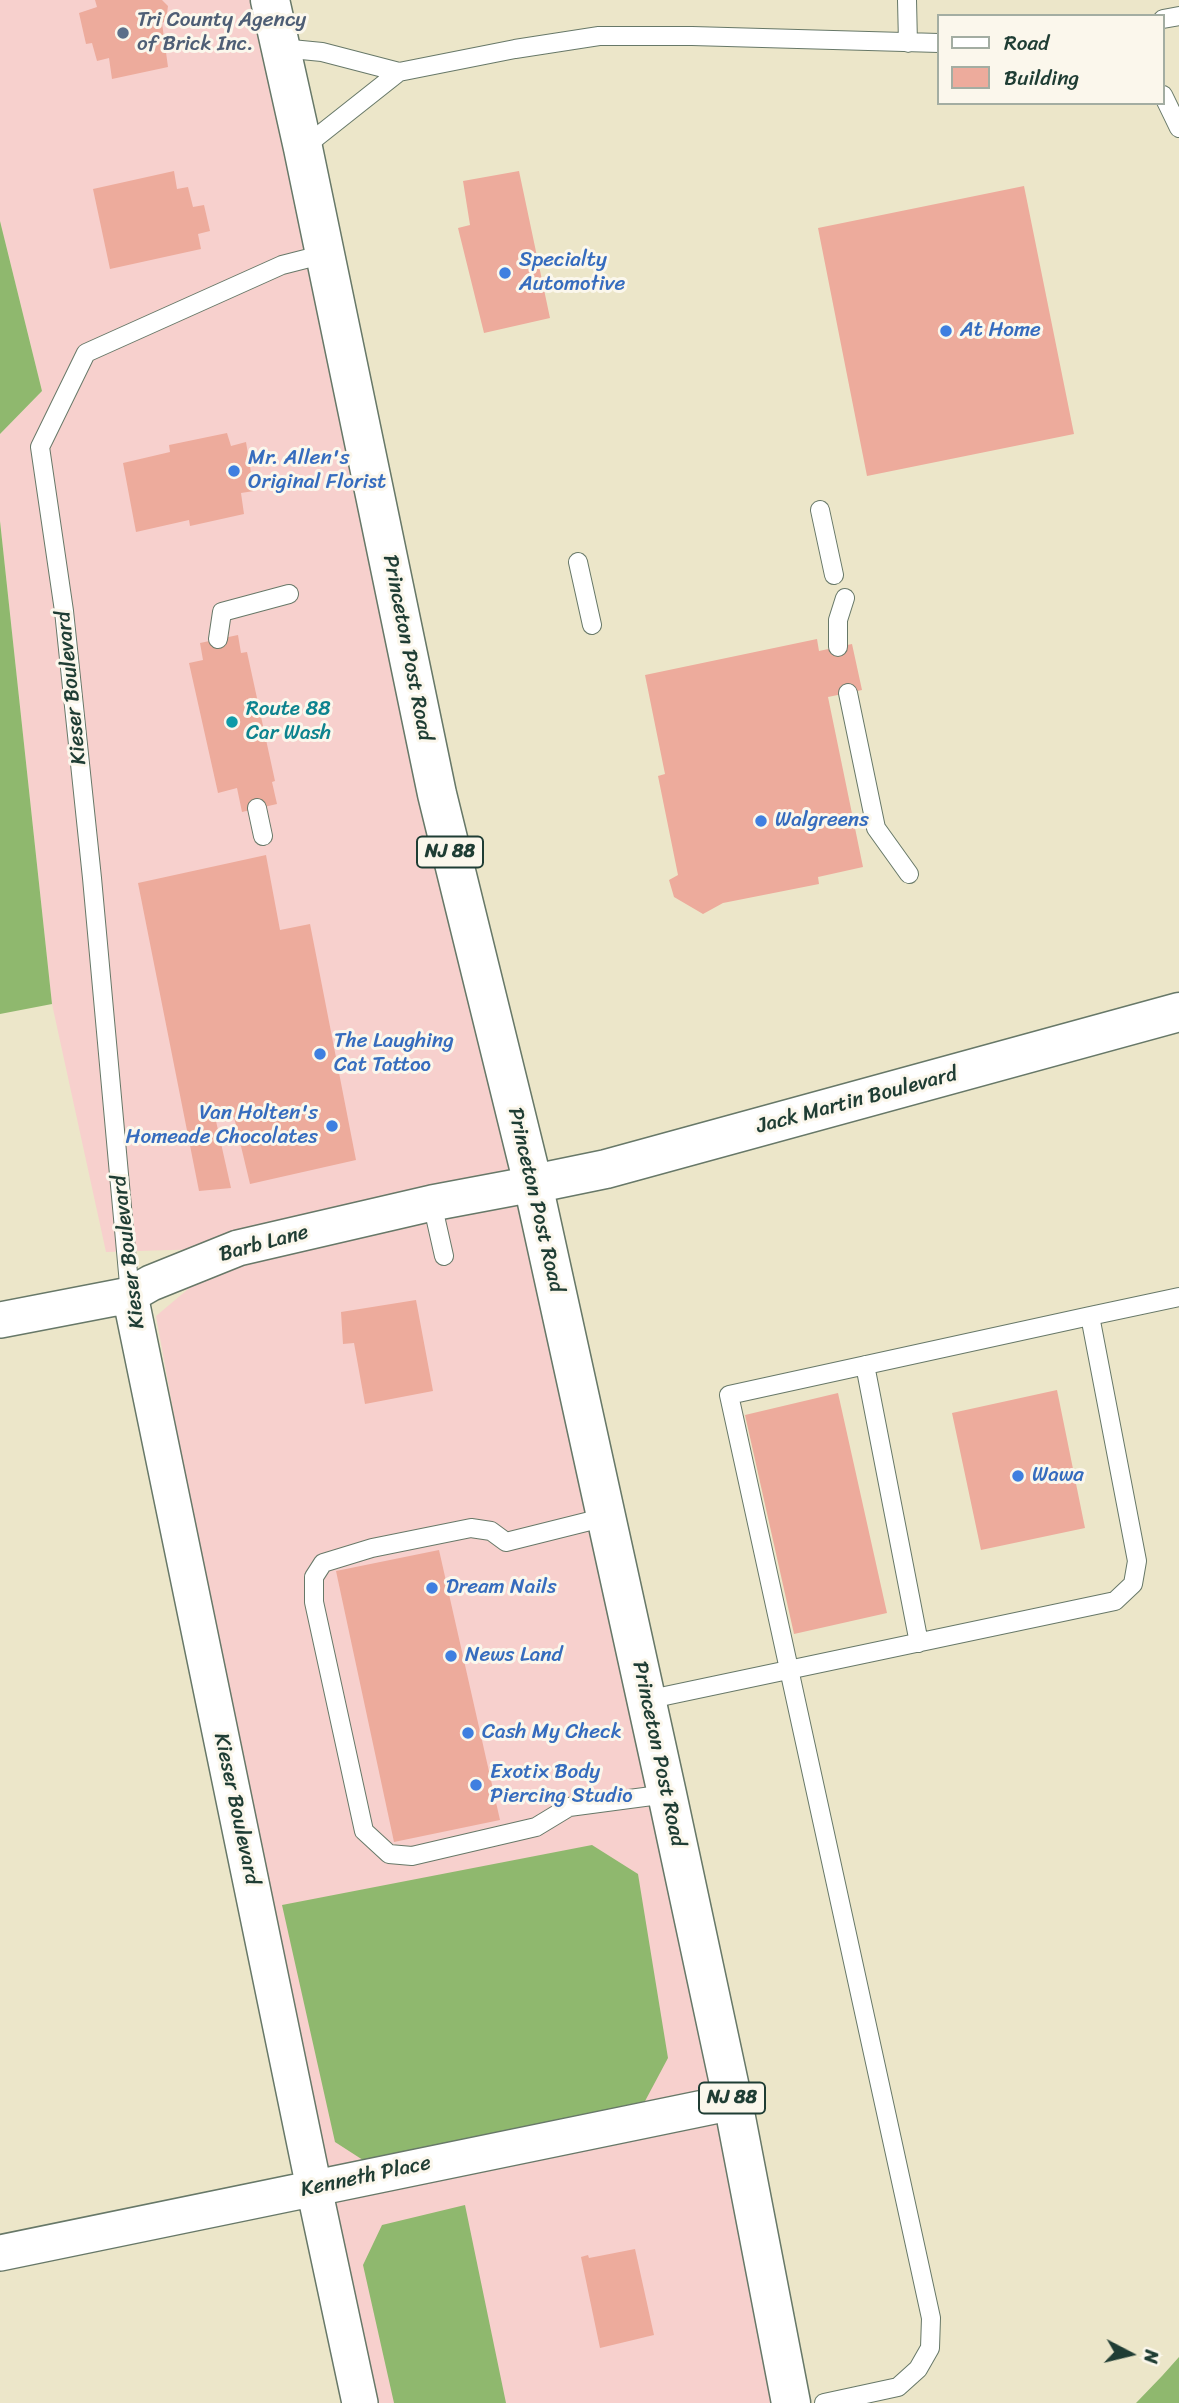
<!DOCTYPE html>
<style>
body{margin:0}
#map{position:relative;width:1179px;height:2403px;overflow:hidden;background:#ece6c9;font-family:Sriracha,sans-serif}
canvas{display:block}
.legend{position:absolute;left:937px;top:14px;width:228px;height:91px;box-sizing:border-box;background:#fbf7ec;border:2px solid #a3ada2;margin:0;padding:9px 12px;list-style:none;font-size:21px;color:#1f3d34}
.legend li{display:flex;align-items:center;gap:14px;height:35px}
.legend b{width:35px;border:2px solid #a3ada2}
.north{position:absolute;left:1095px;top:2319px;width:70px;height:70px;-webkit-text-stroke:5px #fbf7ec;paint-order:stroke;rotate:97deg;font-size:19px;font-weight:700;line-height:28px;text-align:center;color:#1f3d34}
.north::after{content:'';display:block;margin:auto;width:24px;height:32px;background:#1f3d34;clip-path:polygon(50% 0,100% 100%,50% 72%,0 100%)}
</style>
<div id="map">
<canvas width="1179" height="2403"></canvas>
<ul class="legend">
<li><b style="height:9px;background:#fff"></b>Road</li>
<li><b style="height:19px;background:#edab9c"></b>Building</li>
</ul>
<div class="north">N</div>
</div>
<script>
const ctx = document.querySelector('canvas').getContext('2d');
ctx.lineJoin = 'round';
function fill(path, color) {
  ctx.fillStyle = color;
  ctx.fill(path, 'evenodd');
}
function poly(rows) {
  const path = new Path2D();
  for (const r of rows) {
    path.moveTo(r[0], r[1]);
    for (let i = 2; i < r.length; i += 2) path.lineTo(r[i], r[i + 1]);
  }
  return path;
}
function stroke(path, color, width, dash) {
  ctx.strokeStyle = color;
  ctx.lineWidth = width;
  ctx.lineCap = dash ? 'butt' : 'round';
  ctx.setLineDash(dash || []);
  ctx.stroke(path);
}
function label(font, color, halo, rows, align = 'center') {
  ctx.font = font + ' Sriracha,sans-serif';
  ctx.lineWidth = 6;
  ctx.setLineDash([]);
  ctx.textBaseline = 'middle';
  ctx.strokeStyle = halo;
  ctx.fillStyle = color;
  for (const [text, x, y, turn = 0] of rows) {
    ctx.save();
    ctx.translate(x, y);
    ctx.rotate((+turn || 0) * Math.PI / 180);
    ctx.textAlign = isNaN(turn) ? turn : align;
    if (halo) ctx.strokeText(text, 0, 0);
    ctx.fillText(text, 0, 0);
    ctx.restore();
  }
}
const built = poly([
 [0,0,269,0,791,2403,360,2403,314,2188,156,1316,237,1248,106,1252,52,1004,0,521,0,434,42,391,0,221]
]);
const forest = poly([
 [0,221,42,391,0,434],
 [0,521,52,1004,0,1014],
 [592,1845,638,1874,668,2058,644,2103,366,2162,335,2142,282,1905],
 [465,2205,506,2403,394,2403,363,2265,382,2225],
 [1179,2357,1179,2403,1136,2403,1162,2376]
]);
const building = poly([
 [95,0,162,0,168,6,166,21,162,23,168,67,112,79,109,58,97,61,92,43,86,44,79,13,97,7],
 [174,171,177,189,188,187,193,207,204,205,210,231,198,234,201,249,110,269,93,189],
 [519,171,550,318,484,333,458,228,470,225,463,181],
 [1024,186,1074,434,867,476,818,228],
 [227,433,231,446,246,442,254,491,241,493,244,514,190,526,189,520,136,532,123,463,170,452,169,445],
 [238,635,241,653,247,652,275,781,272,782,277,804,242,812,237,788,218,793,189,663,203,660,200,643],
 [817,639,819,651,852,644,862,690,828,697,863,867,818,877,819,884,723,903,703,914,674,897,669,880,678,875,658,776,665,774,645,675],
 [266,855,280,930,310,924,356,1160,250,1184,234,1117,216,1121,231,1188,199,1191,138,883],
 [416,1300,433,1391,365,1404,354,1343,343,1344,341,1312],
 [1057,1390,1085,1528,981,1550,952,1413],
 [838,1393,887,1613,794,1634,745,1415],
 [439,1550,500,1820,394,1842,336,1571],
 [635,2249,654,2335,600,2348,581,2257,588,2255,589,2258]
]);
const lane = poly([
 [907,0,908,43],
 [1163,19,1179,16],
 [281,48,322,52,399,72],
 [1163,95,1179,128],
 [303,148,399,72,515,49,599,36,692,36,939,43],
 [820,510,834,575],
 [578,562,592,625],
 [218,639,222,612,289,594],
 [838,647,838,620,845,598],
 [848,693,876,828,909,874],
 [257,808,263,836],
 [432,1203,444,1256],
 [130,1295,92,878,64,611,40,447,86,353,282,265,325,254],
 [865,1365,919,1643],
 [606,1517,506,1542,491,1531,471,1528,372,1548,323,1563,314,1577,314,1602,364,1831,389,1854,412,1856,536,1827,569,1807,667,1794],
 [646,1700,1115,1601,1133,1584,1137,1561,1090,1316,1179,1297],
 [824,2403,898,2387,918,2369,930,2348,931,2318,729,1395,1090,1316]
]);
const street = poly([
 [130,1295,314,2188,360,2403],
 [0,1320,130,1295,151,1283,238,1248,432,1203,533,1184],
 [0,2253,733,2102]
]);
const secondary = poly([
 [533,1184,606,1169,1179,1012]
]);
const primary = poly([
 [270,0,303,148,437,794,533,1184,667,1794,733,2102,791,2403]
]);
const markers = [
 [123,33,7,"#5c6f8a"],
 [505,273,7,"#3f7fe0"],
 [946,331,7,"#3f7fe0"],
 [234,471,7,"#3f7fe0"],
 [232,722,7,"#0f9aa8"],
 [761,821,7,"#3f7fe0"],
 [320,1054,7,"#3f7fe0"],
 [332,1126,7,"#3f7fe0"],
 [1018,1476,7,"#3f7fe0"],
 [432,1588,7,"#3f7fe0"],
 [451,1656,7,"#3f7fe0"],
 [468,1733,7,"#3f7fe0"],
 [476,1785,7,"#3f7fe0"]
];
const shields = [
 [450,852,66],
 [732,2098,66]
];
const shieldNames = [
 ["NJ 88",450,852],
 ["NJ 88",732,2098]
];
const serviceNames = [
 ["Tri County Agency",137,21],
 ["of Brick Inc.",137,45]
];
const shopNames = [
 ["Specialty",519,261],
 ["Automotive",519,285],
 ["At Home",960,331],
 ["Mr. Allen's",248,459],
 ["Original Florist",248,483],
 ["Walgreens",775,821],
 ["The Laughing",334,1042],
 ["Cat Tattoo",334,1066],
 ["Van Holten's",318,1114,"right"],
 ["Homeade Chocolates",318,1138,"right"],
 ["Wawa",1032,1476],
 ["Dream Nails",446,1588],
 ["News Land",465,1656],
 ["Cash My Check",482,1733],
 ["Exotix Body",490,1773],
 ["Piercing Studio",490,1797]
];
const streetNames = [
 ["Princeton Post Road",407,648,79],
 ["Kieser Boulevard",72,688,-96],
 ["Jack Martin Boulevard",857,1101,-15],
 ["Princeton Post Road",535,1200,77],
 ["Barb Lane",264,1244,-15],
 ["Kieser Boulevard",129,1252,-97],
 ["Princeton Post Road",658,1754,78],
 ["Kieser Boulevard",236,1809,78],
 ["Kenneth Place",366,2177,-12]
];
const cultureNames = [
 ["Route 88",246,710],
 ["Car Wash",246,734]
];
fill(built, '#f7d0cd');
fill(forest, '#8fb86e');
fill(building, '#edab9c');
stroke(lane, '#677868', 20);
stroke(street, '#677868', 38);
stroke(secondary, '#677868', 41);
stroke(primary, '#677868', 41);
stroke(lane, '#fff', 18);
stroke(street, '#fff', 35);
stroke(secondary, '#fff', 38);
stroke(primary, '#fff', 38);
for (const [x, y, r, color] of markers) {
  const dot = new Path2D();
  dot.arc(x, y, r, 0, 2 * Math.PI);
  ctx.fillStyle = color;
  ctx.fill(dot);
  stroke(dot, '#fbf7ec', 2.5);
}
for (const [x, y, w] of shields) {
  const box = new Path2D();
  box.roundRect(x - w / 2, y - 15.5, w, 31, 5);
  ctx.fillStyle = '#fbf7ec';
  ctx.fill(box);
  stroke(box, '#1f3d34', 2);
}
label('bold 19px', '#1f3d34', null, shieldNames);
label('21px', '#4e5e75', '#fbf7ec', serviceNames, 'left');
label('21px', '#366cbe', '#fbf7ec', shopNames, 'left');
label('21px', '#1f3d34', '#fbf7ec', streetNames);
label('21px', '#0d838f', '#fbf7ec', cultureNames, 'left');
</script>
